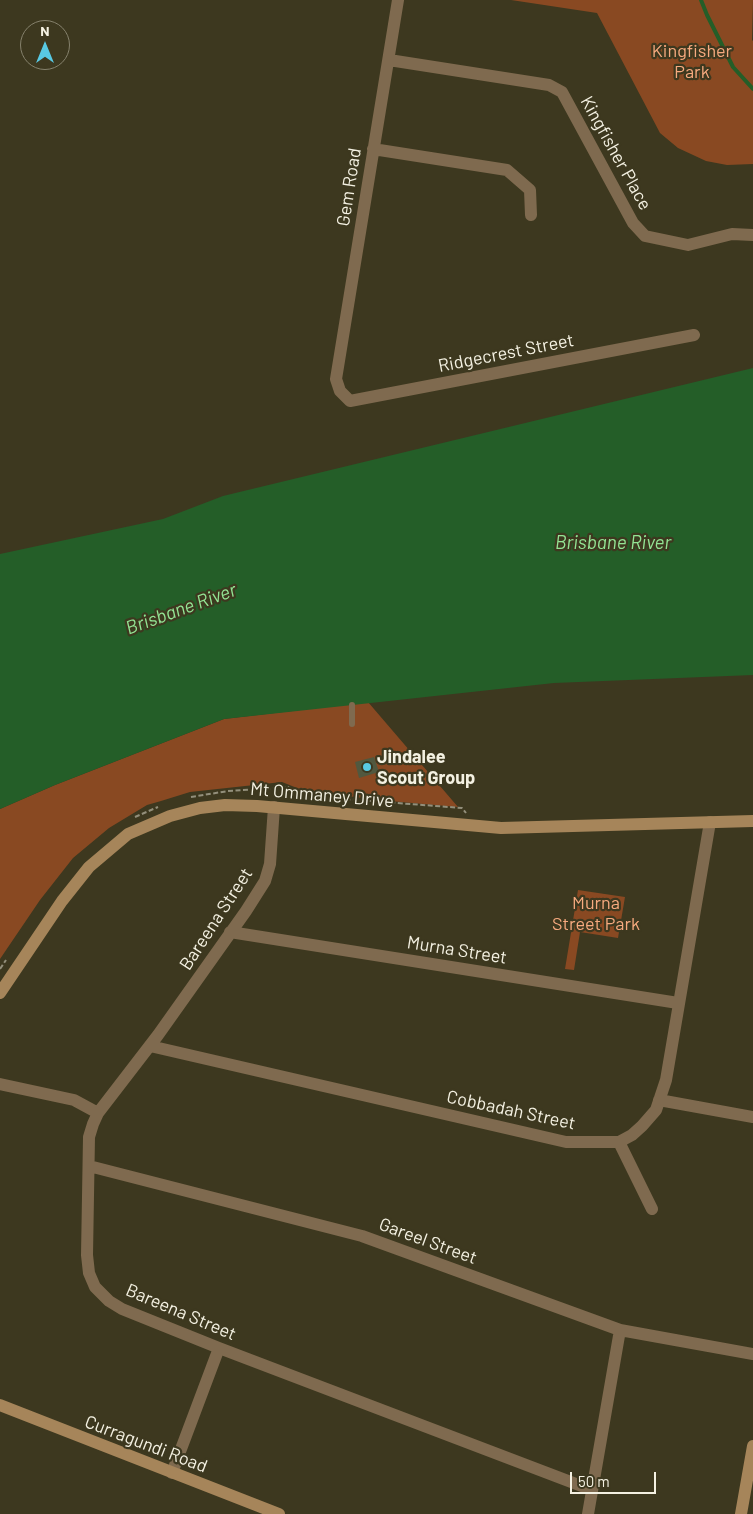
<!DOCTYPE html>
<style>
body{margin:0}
#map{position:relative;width:753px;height:1514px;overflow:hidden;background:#3d381f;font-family:Barlow,sans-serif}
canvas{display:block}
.north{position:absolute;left:20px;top:20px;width:50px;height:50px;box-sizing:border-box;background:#3d381f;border:1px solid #86826d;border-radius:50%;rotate:0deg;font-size:14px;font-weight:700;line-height:20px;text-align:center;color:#f4f1e2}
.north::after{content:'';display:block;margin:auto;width:18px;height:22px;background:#58c9e3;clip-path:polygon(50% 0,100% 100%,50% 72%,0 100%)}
.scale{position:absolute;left:570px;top:1472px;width:86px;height:22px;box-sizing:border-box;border:2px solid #f4f1e2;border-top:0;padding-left:6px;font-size:15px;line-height:18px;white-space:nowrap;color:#f4f1e2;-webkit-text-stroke:4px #3d381f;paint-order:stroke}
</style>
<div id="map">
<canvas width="753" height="1514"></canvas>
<div class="north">N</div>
<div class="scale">50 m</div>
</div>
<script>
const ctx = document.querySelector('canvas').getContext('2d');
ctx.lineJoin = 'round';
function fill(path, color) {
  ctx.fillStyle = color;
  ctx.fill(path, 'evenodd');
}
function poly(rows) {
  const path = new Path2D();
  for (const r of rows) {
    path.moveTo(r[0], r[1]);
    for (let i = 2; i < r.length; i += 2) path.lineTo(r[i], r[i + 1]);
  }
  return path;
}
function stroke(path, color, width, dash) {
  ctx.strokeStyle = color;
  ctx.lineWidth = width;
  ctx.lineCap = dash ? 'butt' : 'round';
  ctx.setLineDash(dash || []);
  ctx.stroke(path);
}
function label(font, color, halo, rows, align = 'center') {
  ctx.font = font + ' Barlow,sans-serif';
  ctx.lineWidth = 4.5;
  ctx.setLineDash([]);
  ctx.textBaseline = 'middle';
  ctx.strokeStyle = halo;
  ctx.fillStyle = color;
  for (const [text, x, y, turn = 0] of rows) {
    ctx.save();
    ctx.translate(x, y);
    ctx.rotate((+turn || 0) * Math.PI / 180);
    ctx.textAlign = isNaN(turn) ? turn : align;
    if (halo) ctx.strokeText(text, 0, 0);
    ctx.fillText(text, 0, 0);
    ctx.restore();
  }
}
const green = poly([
 [511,0,753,0,752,40,753,41,753,164,727,165,706,161,678,148,660,133,597,13],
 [368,702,458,807,378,800,302,790,282,782,190,792,161,801,147,805,109,828,73,858,40,900,0,959,0,809,55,785,224,719],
 [578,890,625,897,618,938,580,932,574,970,565,969]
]);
const water = poly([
 [753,368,753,675,554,683,224,719,55,785,0,809,0,554,163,519,223,496]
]);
const stream = poly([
 [701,0,707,15,733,67,753,89]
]);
const building = poly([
 [374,757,379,772,359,778,355,762]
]);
const path = poly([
 [191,797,228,791,288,787,299,794,306,796,462,808,466,813],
 [135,817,158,807],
 [0,969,6,960]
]);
const lane = poly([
 [352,724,352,705]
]);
const street = poly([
 [398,0,336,379,340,391,350,401,694,335],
 [389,60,549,85,562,92,633,223,645,236,688,245,732,234,753,235],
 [373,149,507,170,530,190,531,215],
 [274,807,270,864,265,881,246,911,158,1035,98,1113,93,1124,89,1137,87,1255,89,1273,95,1287,109,1301,122,1309,219,1348,592,1490],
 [230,932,678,1003],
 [150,1046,566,1142,619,1142,632,1135,642,1126,656,1110,666,1080,710,822],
 [0,1084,74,1100,98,1113],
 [659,1100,753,1117],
 [619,1142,652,1209],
 [89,1166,362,1236,620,1330,753,1354],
 [172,1473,219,1348],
 [588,1514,620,1330]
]);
const secondary = poly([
 [0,993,62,901,89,867,128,834,170,816,200,808,225,805,257,806,501,828,753,821],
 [0,1405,279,1514],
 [741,1514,753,1446]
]);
const markers = [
 [367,767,5,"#58c9e3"]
];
const parkNames = [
 ["Kingfisher",692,51],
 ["Park",692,72],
 ["Murna",596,903],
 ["Street Park",596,924]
];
const streetNames = [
 ["Kingfisher Place",616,153,61],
 ["Gem Road",349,187,-81],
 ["Ridgecrest Street",506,353,-11],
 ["Mt Ommaney Drive",322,795,5],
 ["Bareena Street",216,919,-57],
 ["Murna Street",457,950,9],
 ["Cobbadah Street",511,1110,12],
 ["Gareel Street",428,1241,20],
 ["Bareena Street",181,1312,23],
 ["Curragundi Road",146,1444,21]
];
const poiNames = [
 ["Jindalee",377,757],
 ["Scout Group",377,778]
];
const waterNames = [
 ["Brisbane River",613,543],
 ["Brisbane River",181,609,-20]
];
fill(green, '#894922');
fill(water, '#245e28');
stroke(stream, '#245e28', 4);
fill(building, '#51583f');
stroke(path, '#938f7b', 2, [5, 2.5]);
stroke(lane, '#7f6a4f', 6);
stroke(street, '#7f6a4f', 12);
stroke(secondary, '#a6855a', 12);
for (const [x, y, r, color] of markers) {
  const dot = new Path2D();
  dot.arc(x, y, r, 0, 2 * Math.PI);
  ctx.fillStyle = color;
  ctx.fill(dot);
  stroke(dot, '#3d381f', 2);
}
label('18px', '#f7aa7f', '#3d381f', parkNames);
label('18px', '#f4f1e2', '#3d381f', streetNames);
label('bold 18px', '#f4f1e2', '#3d381f', poiNames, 'left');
label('italic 19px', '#93e494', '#3d381f', waterNames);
</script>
